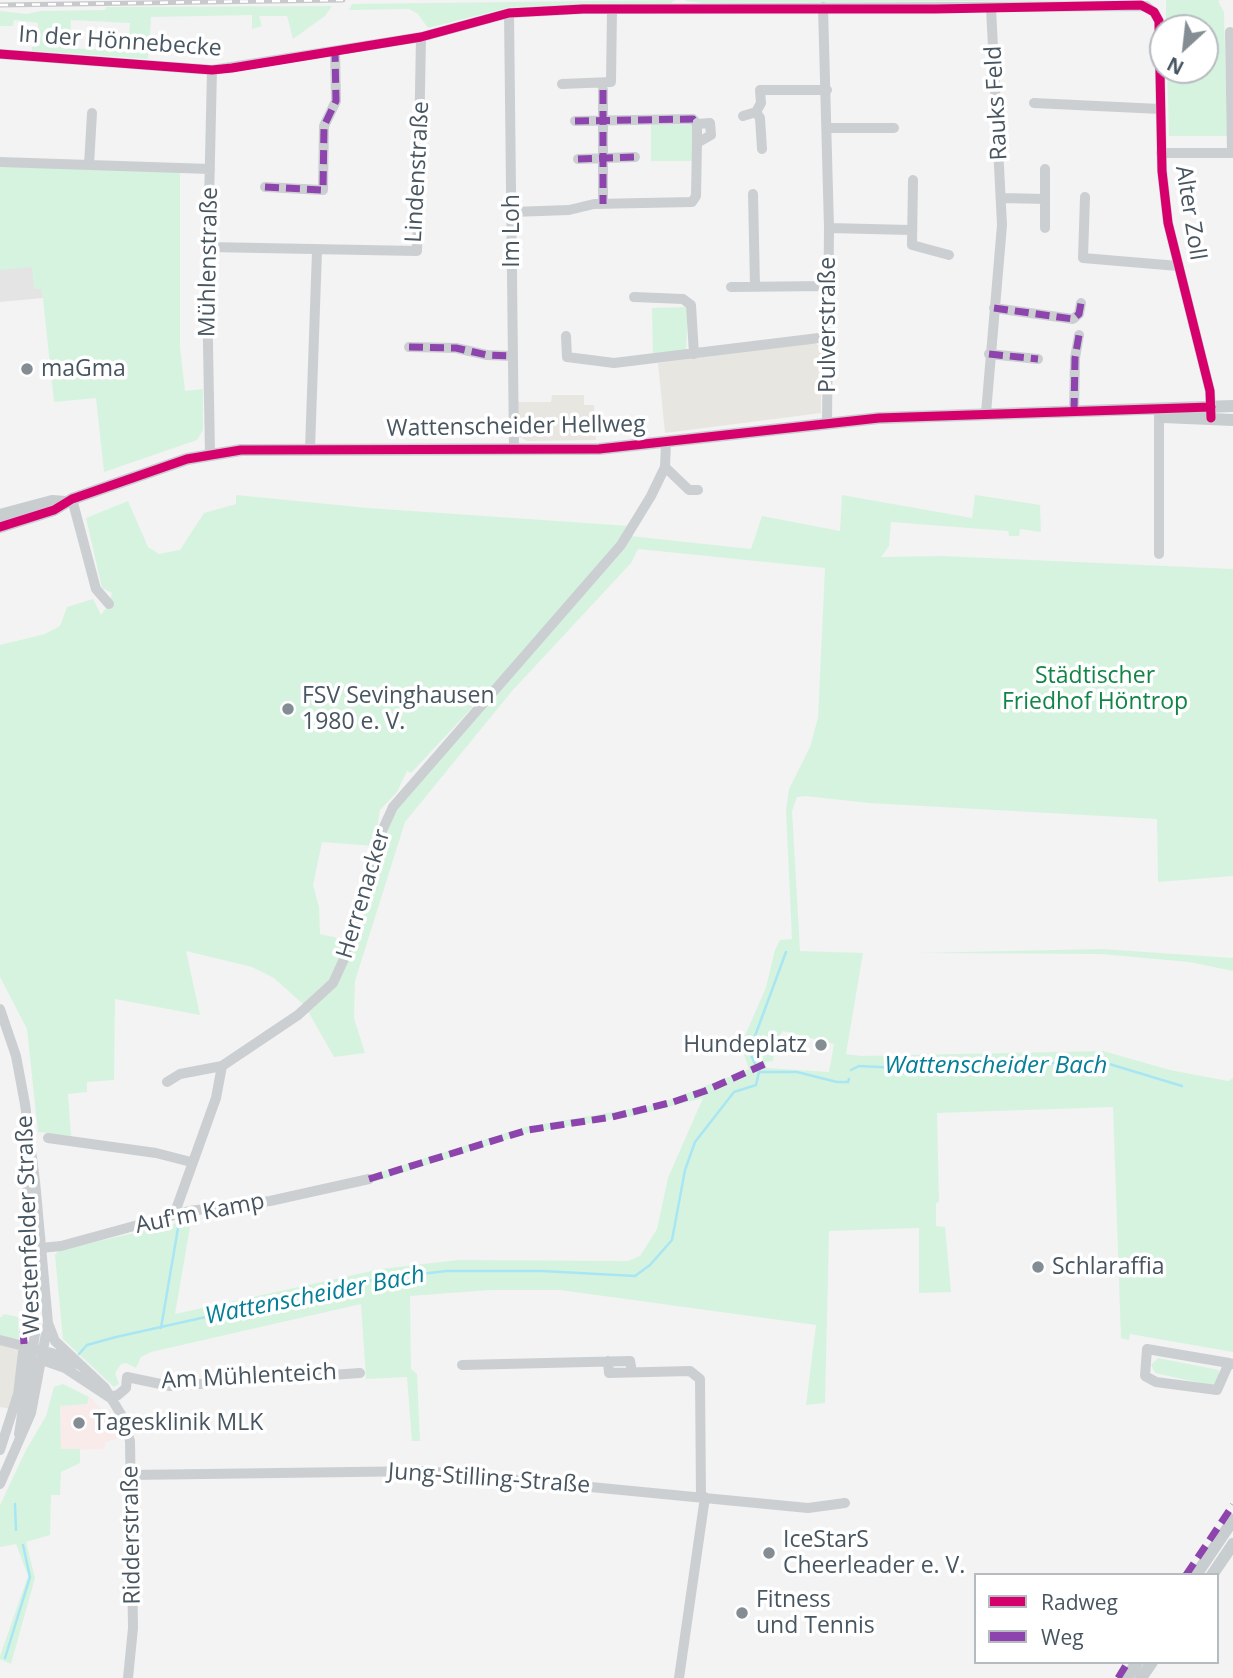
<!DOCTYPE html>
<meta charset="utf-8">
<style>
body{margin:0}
#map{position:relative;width:1233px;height:1678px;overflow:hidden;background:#f3f3f3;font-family:"Open Sans",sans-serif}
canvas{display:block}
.legend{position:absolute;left:974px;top:1573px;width:245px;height:91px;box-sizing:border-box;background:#fff;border:2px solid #b6bbc0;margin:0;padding:9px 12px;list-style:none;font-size:21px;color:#485661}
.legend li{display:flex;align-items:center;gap:14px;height:35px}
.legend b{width:35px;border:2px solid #b6bbc0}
.north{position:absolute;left:1149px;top:14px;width:70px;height:70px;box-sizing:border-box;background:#fff;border:2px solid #b6bbc0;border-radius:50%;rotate:207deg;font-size:19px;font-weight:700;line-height:28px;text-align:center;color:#485661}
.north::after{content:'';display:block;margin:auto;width:24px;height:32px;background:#848d94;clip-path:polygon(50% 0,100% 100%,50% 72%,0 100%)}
</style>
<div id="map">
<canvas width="1233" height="1678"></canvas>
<ul class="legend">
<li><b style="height:9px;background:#d6006c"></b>Radweg</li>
<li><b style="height:9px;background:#8e44ad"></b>Weg</li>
</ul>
<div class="north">N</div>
</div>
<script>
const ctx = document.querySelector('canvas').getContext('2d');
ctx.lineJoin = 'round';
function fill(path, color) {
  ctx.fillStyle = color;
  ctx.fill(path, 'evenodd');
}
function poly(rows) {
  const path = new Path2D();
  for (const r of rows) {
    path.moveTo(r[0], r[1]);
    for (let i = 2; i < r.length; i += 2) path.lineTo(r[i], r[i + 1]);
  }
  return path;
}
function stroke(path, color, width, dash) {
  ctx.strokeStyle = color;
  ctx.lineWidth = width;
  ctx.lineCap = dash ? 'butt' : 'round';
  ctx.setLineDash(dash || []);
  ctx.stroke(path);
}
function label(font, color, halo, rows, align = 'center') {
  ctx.font = font + ' "Open Sans",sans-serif';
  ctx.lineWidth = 7;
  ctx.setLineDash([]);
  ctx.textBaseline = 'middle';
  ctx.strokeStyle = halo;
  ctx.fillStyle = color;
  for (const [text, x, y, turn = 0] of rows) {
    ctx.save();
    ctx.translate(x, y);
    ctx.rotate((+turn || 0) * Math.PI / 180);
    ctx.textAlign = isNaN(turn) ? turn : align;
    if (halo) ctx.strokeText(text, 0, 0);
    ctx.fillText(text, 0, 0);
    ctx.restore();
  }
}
const commercial = poly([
 [814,342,821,348,821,413,665,433,658,363],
 [552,395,584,395,584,405,594,405,596,440,527,441,518,436,516,402,551,402],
 [0,1345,17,1348,19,1352,11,1409,0,1407]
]);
const education = poly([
 [38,253,43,298,0,302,0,257]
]);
const medical = poly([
 [90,1397,106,1414,118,1438,105,1442,105,1449,61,1450,60,1406,86,1404]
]);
const green = poly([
 [675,0,671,3,512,7,428,28,418,14,409,9,349,10,352,4],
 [1103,0,703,3,685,1,686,0],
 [1166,0,1221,0,1218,1,1224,12,1227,136,1169,136,1167,70,1205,70,1205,28,1166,28],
 [332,6,325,16,293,39,287,16,259,16,262,26,252,29,252,15,151,17,148,59,32,51,32,47,37,47,38,23,14,20,13,26,0,26,0,11,27,14,41,11,105,10,106,7],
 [71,20,130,23,128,51,69,48],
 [651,125,693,125,693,161,651,161],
 [0,164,180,171,180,347,185,391,203,389,203,430,197,440,104,472,96,398,54,402,42,289,34,289,32,267,0,270],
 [688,307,686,349,680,353,653,355,652,308],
 [236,495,368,508,630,526,624,537,570,603,411,773,407,771,397,792,380,810,374,846,322,842,313,885,319,907,320,934,347,940,392,813,623,545,627,545,630,536,751,549,762,516,840,531,842,495,972,518,975,495,1040,505,1041,532,1020,529,1019,536,1009,536,1008,531,891,522,889,546,881,557,942,556,1233,569,1233,876,1158,882,1157,819,869,803,805,796,797,797,792,811,800,951,863,953,846,1054,861,1056,1103,1051,1170,1070,1228,1081,1233,1078,1233,1352,1130,1334,1129,1340,1121,1338,1113,1107,937,1113,939,1202,936,1203,936,1226,945,1227,951,1292,919,1293,919,1228,829,1231,825,1403,806,1405,816,1325,560,1290,490,1290,410,1296,411,1369,417,1374,420,1441,412,1441,407,1377,366,1379,361,1304,151,1352,141,1357,136,1368,126,1363,121,1364,115,1373,119,1384,114,1387,63,1339,55,1255,59,1250,174,1224,192,1215,175,1314,381,1269,458,1260,628,1261,640,1256,657,1229,668,1178,703,1098,633,1116,526,1133,371,1183,368,1176,525,1127,659,1104,749,1069,743,1052,744,1038,766,987,775,950,780,940,792,939,786,811,789,789,810,747,818,718,825,568,638,549,631,563,512,691,405,822,355,981,354,1018,365,1053,334,1057,305,1006,274,978,252,967,186,951,200,1015,115,999,114,1080,87,1082,87,1092,68,1094,71,1136,38,1132,27,1029,0,977,0,645,45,634,60,626,67,607,93,599,101,615,109,604,112,593,102,588,86,518,128,501,148,547,159,554,180,550,204,513,236,504],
 [783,1031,834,1044,829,1072,767,1068,765,1062,773,1061,776,1042],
 [1102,949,1233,958,1233,971,1189,962,1101,954,917,953],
 [4,1314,18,1317,19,1339,0,1337,0,1318],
 [1158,1358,1219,1370,1219,1379,1214,1386,1155,1373,1151,1365],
 [63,1384,89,1397,87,1404,60,1406,61,1449,80,1449,80,1463,61,1472,60,1495,51,1495,50,1535,26,1542,35,1578,11,1664,0,1659,0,1656,28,1576,16,1544,0,1547,0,1505,26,1450,46,1416,54,1387]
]);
const stream = poly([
 [755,1064,751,1055,755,1036,786,952],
 [851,1070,859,1066,900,1068,999,1063,1106,1063,1182,1086],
 [161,1328,178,1228],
 [79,1354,87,1345,116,1337,372,1280,446,1271,542,1271,635,1276,650,1265,672,1240,685,1170,695,1142,734,1092,756,1085,759,1072,797,1072,837,1082,848,1082,849,1079],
 [15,1504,16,1530],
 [5,1658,30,1577,23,1545]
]);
const minor = poly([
 [823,7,829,228,827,423],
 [509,13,514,449],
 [0,54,212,70,421,37,509,13,583,9,1146,6,1154,12,1159,21,1162,171,1168,223,1210,391,1211,411],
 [562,84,611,82,612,9],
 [603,90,603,204],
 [1034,103,1160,109],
 [756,112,760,118,762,149],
 [743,116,756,112,761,103,760,90,827,90],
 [575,121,693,119,697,124],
 [828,128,894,128],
 [1161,153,1232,153,1230,32],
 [578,159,635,157],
 [0,162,210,169],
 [89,165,92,113],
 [913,180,912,245,949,255],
 [265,187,323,190,324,126,336,101,335,51],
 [753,194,755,286],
 [1085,197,1083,258,1178,266],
 [1002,198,1045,199,1045,169],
 [1045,199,1045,228],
 [512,212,569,210,594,204,692,202,696,196,697,143,697,124,710,123,711,135,697,143],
 [829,228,911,230],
 [208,247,417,251,421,37],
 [731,287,828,286],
 [634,297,683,299,691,305,694,354],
 [994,308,1073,319,1079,314,1081,303],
 [566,336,567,357,614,363,827,337],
 [409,347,456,348,487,355,512,356],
 [989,354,1038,359],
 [1074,412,1075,358,1079,335],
 [986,413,1002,225,991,8],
 [310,449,317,251],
 [210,454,207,290,212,70],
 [665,467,689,490,698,490],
 [72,499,96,589,109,604],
 [1159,554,1159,409],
 [0,1009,16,1056,25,1104,35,1181,48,1323,31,1413,0,1484],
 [167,1082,180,1074,222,1066],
 [48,1138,156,1153,191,1162],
 [174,1215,216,1098,222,1066,298,1015,333,983,344,959,377,842,393,807,621,545,651,496,665,467,666,442],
 [30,1249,61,1246,189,1211,270,1201,369,1179],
 [48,1323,55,1341,105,1388,122,1416,130,1441,133,1628,128,1678],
 [0,1340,52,1353,82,1366],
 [42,1360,65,1368,109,1397],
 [608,1361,609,1373,690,1371,700,1379,701,1497],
 [1229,1363,1217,1390,1156,1382,1145,1376,1147,1349,1182,1355,1229,1363,1233,1364],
 [462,1365,630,1361,632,1372],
 [109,1397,118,1395,126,1388,127,1377,170,1386,360,1373],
 [19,1434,35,1334,25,1146],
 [0,1450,18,1394,24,1344],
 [131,1475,425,1471,808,1508,845,1503],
 [679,1678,705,1497]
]);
const major = poly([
 [1163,417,1233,420],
 [0,515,52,501,66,502],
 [0,527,54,510,72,499,187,459,241,450,599,449,879,418,1233,406],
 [1196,1575,1233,1520],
 [1212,1575,1233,1544],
 [1127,1678,1137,1662],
 [1141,1678,1152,1662]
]);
const rail = poly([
 [0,5,343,0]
]);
const quiet = poly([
 [603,90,603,204],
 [575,121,693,119,697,124],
 [578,159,635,157],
 [265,187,323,190,324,126,336,101,335,51],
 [994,308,1073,319,1079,314,1081,303],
 [409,347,456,348,487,355,512,356],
 [989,354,1038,359],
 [1074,412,1075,358,1079,335],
 [369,1179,528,1130,612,1117,673,1102,705,1091,767,1063],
 [23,1331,24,1344],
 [1186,1575,1233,1505],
 [1118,1678,1128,1662]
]);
const cycleway = poly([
 [1154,12,1159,21,1162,171,1168,223,1210,391,1211,418],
 [0,54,212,70,232,68,421,37,509,13,583,9,936,9,1141,5,1154,12],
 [0,527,54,510,72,499,187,459,241,450,599,449,879,418,1211,407]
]);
const markers = [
 [27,369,7,"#848d94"],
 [288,709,7,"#848d94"],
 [821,1045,7,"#848d94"],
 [1038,1267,7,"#848d94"],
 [79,1423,7,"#848d94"],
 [769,1553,7,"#848d94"],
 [742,1613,7,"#848d94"]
];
const streetNames = [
 ["In der Hönnebecke",120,42,4],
 ["Rauks Feld",997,103,-93],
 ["Lindenstraße",418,172,-87],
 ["Alter Zoll",1190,213,81],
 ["Im Loh",512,231,-90],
 ["Mühlenstraße",209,262,-89],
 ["Pulverstraße",828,325,-90],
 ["Wattenscheider Hellweg",516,427,-1],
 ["Herrenacker",364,894,-73],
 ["Auf'm Kamp",200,1214,-11],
 ["Westenfelder Straße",29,1225,-92],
 ["Am Mühlenteich",249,1377,-3],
 ["Jung-Stilling-Straße",489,1479,4],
 ["Ridderstraße",132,1535,-91]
];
const poiNames = [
 ["maGma",41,369],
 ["FSV Sevinghausen",302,696],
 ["1980 e. V.",302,722],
 ["Hundeplatz",807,1045,"right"],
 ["Schlaraffia",1052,1267],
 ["Tagesklinik MLK",93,1423],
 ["IceStarS",783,1540],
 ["Cheerleader e. V.",783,1566],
 ["Fitness",756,1600],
 ["und Tennis",756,1626]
];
const parkNames = [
 ["Städtischer",1095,676],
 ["Friedhof Höntrop",1095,702]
];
const waterNames = [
 ["Wattenscheider Bach",996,1066],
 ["Wattenscheider Bach",315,1296,-11]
];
fill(commercial, '#e7e6e1');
fill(education, '#e4e4e5');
fill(medical, '#f8ebea');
fill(green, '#d6f3e0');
stroke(stream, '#a9e6f3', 2.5);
stroke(minor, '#cccfd2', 10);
stroke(major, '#c8cdd0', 12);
stroke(rail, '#c8c9cc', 5);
stroke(rail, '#fff', 2.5, [8]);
stroke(quiet, '#8e44ad', 7, [14, 7]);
stroke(cycleway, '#d6006c', 9);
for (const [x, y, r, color] of markers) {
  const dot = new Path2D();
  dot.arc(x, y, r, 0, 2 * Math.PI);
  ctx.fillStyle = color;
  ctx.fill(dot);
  stroke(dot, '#fff', 2.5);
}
label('23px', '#485661', '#fff', streetNames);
label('23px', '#485661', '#fff', poiNames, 'left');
label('23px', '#118446', '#fff', parkNames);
label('italic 24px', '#057f98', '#fff', waterNames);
</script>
